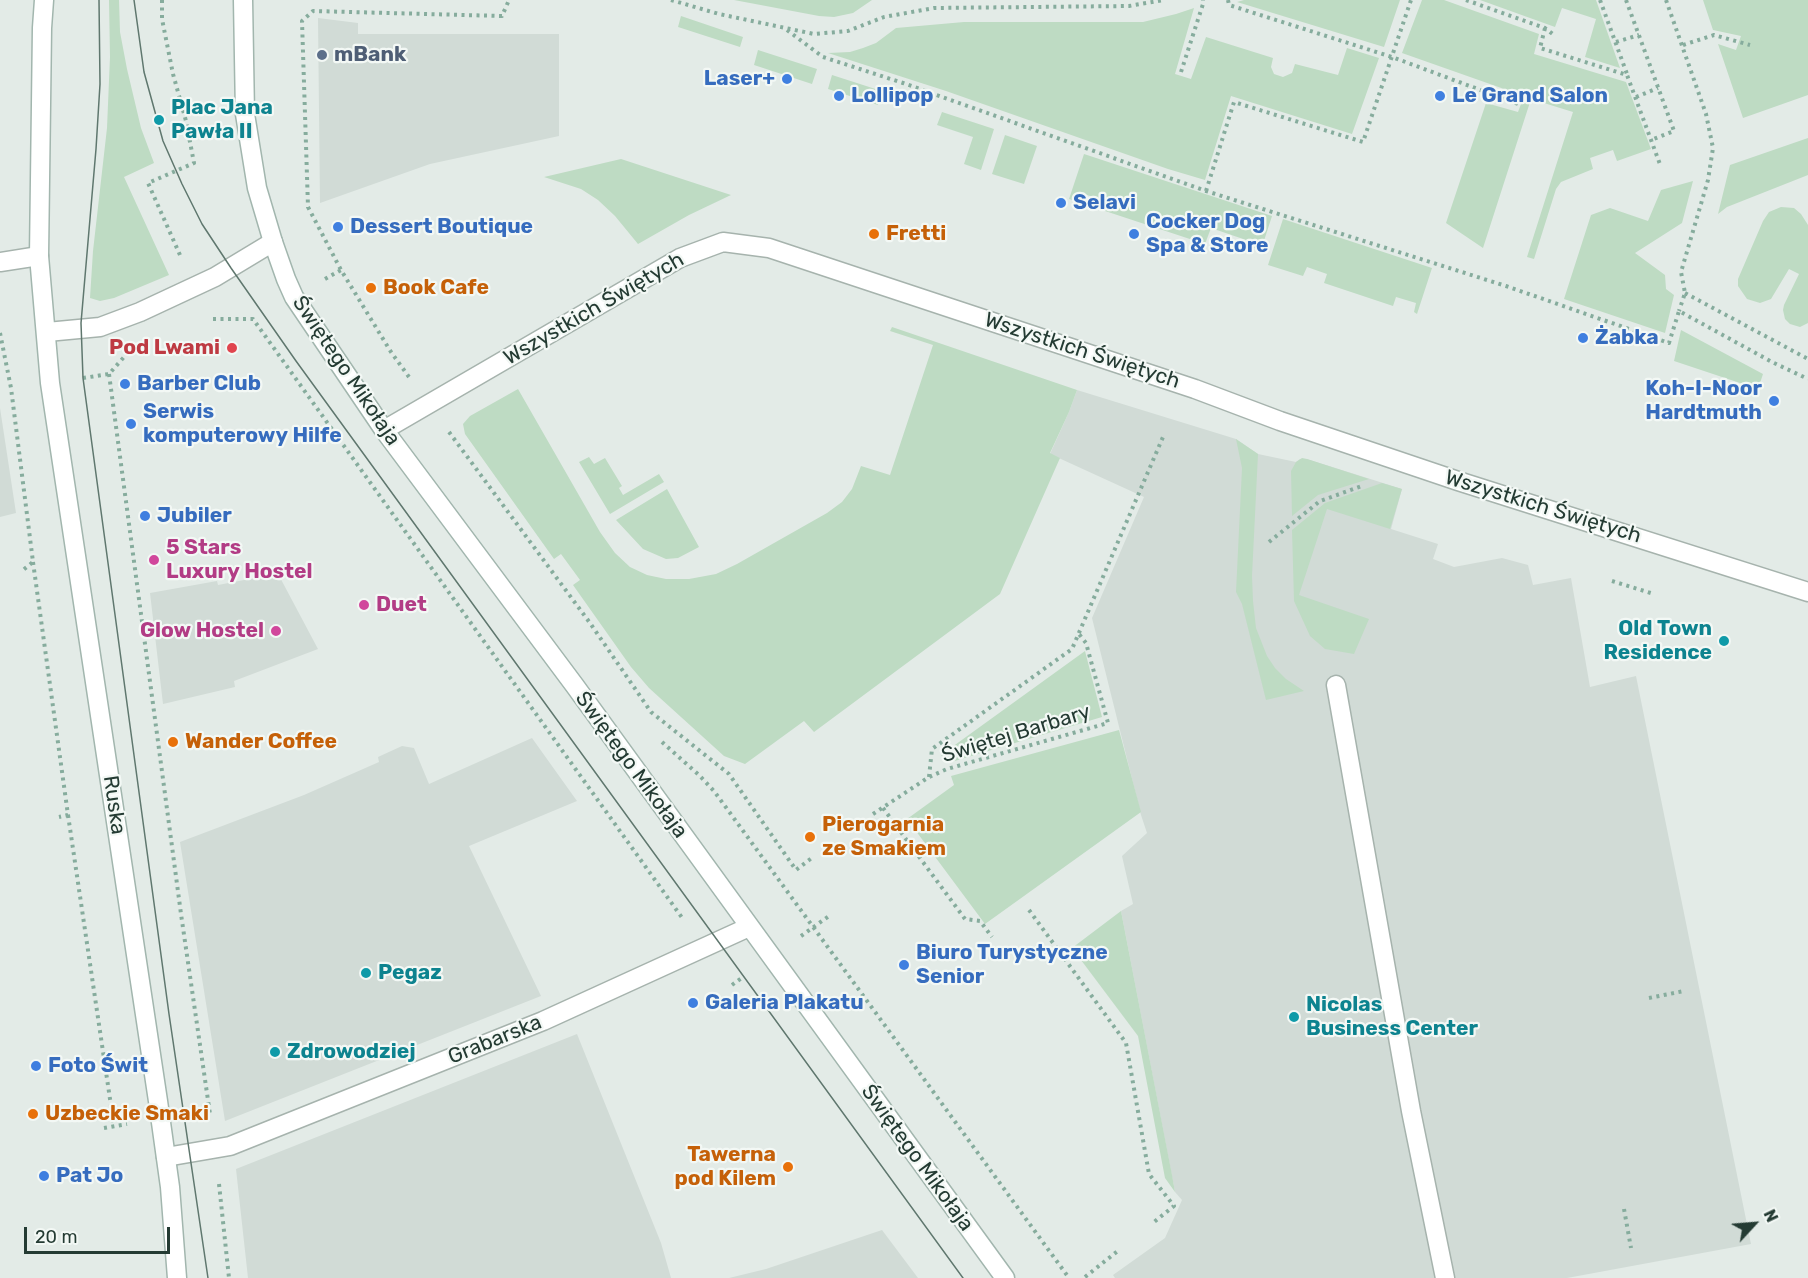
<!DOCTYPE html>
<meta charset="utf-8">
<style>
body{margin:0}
#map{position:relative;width:1808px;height:1278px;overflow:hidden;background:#e3ebe7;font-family:Rubik,sans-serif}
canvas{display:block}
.north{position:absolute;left:1724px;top:1194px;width:60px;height:60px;-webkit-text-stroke:4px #f3f8f5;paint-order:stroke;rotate:64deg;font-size:16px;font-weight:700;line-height:24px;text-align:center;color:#243b33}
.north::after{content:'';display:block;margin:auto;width:21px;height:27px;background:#243b33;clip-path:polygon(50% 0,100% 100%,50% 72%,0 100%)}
.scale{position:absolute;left:24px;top:1227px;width:146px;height:27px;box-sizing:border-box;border:3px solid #243b33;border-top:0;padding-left:8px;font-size:18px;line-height:21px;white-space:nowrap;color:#243b33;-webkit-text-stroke:4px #f3f8f5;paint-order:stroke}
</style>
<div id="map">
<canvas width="1808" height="1278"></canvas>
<div class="north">N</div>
<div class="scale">20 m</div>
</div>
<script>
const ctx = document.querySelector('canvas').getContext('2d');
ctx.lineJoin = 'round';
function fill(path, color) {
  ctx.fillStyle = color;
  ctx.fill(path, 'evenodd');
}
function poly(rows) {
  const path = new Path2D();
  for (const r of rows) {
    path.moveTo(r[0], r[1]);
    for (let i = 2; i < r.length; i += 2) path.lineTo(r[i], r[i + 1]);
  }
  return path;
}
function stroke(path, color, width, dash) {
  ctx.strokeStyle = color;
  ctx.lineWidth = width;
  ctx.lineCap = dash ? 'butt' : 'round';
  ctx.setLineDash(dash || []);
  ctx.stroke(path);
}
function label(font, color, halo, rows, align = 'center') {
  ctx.font = font + ' Rubik,sans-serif';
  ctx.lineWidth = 4.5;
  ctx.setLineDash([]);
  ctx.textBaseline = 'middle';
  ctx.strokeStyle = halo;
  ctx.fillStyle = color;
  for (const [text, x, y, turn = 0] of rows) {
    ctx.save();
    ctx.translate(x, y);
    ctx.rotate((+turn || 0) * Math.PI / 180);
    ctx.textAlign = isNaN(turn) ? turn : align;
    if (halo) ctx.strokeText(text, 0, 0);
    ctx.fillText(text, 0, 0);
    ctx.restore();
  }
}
const built = poly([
 [318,18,358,23,358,34,559,34,559,136,430,164,320,203],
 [1077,390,1236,439,1258,454,1296,462,1300,459,1307,459,1402,489,1391,529,1438,544,1433,559,1454,567,1502,558,1528,565,1533,585,1571,578,1590,687,1636,676,1751,1244,1567,1278,1115,1278,1113,1275,1165,1238,1182,1200,1175,1192,1121,911,1133,904,1122,856,1147,833,1141,815,1092,618,1144,497,1050,454,1069,412],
 [0,408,16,513,0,517],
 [276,570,318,649,234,681,235,687,163,704,150,593,217,581,218,585,265,576],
 [532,738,577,801,469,846,541,996,225,1121,180,842,304,795,379,762,378,757,402,746,414,748,429,784],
 [577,1034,661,1243,671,1278,248,1278,236,1169],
 [882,1230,918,1278,729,1278,766,1269]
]);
const green = poly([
 [109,0,119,0,120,32,127,69,141,128,154,163,124,177,169,275,114,298,100,301,90,298,93,251,107,128,110,57],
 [734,0,872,0,853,13,834,17,819,16],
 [1244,0,1400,0,1384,47,1237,2],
 [1422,0,1444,0,1539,34,1534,54,1626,82,1651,149,1617,161,1613,150,1590,158,1593,169,1561,182,1556,189,1534,259,1527,257,1573,112,1531,99,1483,248,1446,223,1486,103,1518,112,1524,96,1402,53],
 [1480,0,1596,0,1620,68,1585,57,1596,19,1562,8,1555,27],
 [1703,0,1808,0,1808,95,1743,118,1718,44,1736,50,1741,36,1713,30],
 [1194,8,1175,74,1191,79,1206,37,1273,58,1271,67,1274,74,1283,77,1292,73,1295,64,1338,75,1347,48,1379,58,1352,134,1231,96,1205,180,1168,169,946,91,828,53,850,52,863,48,876,43,896,28,964,22,1143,22,1176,14],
 [681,16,743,37,740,47,678,27],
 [758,50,817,69,812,84,754,65],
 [832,75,891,94,888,102,879,99,878,105,828,89],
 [942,112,994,129,981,170,964,164,973,137,937,125],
 [1005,135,1037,146,1024,184,992,174],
 [1808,138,1808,175,1727,207,1718,214,1730,165],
 [1084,154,1272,216,1261,250,1248,246,1249,241,1211,228,1205,244,1096,208,1099,199,1078,192,1075,201,1069,199],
 [621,159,731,195,689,215,638,244,615,216,598,200,581,189,544,177],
 [1693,181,1682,223,1635,253,1665,275,1666,289,1674,295,1665,333,1564,299,1591,215,1610,208,1648,221,1661,190],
 [1781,207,1794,208,1801,214,1808,225,1808,323,1800,327,1790,324,1785,319,1783,310,1784,305,1799,274,1789,269,1771,299,1760,303,1747,299,1738,286,1738,279,1763,221,1769,212],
 [1283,219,1432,268,1417,314,1414,312,1416,303,1396,297,1393,306,1324,283,1327,274,1307,267,1303,276,1268,265],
 [892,327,1077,390,1069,412,1050,453,1060,458,1000,594,814,732,804,721,745,764,724,756,649,688,631,667,573,585,580,580,561,554,554,559,465,434,463,424,470,416,518,389,600,532,615,553,630,567,647,575,666,579,689,579,716,574,737,564,827,513,842,502,852,489,861,466,890,475,933,345,890,331],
 [1681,330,1763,374,1758,389,1674,361],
 [1236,439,1258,454,1252,576,1253,601,1256,628,1267,656,1275,668,1286,679,1304,691,1266,700,1242,604,1236,592,1242,468],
 [589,457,594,464,605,458,622,486,619,488,623,495,659,474,664,482,610,514,579,462],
 [1302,458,1307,459,1369,479,1318,495,1292,516,1291,471,1296,462],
 [1382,483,1402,489,1390,529,1327,509,1299,595,1369,619,1354,654,1325,649,1310,636,1294,601,1292,530,1325,503],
 [667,489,699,547,678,558,666,559,643,549,616,520],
 [1085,651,1102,717,948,763,941,755],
 [1119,730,1141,812,985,924,907,819,954,785,951,776],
 [1121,911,1172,1175,1175,1192,1165,1178,1138,1036,1072,948]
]);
const path = poly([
 [162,0,162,19,173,74,186,121,194,163,148,183,180,255],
 [671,0,719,14,814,34,848,31,884,17,934,8,1129,6,1164,0],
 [1228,0,1229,5,1392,57,1518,104],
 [1466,0,1545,28,1554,35],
 [1600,0,1627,74],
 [1626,0,1674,131,1651,140],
 [1666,0,1706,114,1713,148,1708,180,1681,272,1685,293,1679,311],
 [1545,28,1540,48,1627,75,1661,167],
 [787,30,823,57,903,83,1206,191,1506,286,1669,343,1679,311,1772,362,1808,379],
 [1616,42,1639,35],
 [1683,45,1714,35,1750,45],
 [1181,72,1203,4,1203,0],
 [1636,97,1658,88],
 [1206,191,1234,102,1363,142,1411,0],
 [325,279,341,270],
 [1685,293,1808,359],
 [213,319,253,319,683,919],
 [0,333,11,388,33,562,23,570],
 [109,374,181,914,210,1114],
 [409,377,391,352,341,270,308,207,302,21,313,11,502,16,509,0],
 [83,378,109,374,124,357],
 [449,432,590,623,651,712,729,774,796,870,813,857],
 [1269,542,1320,501,1362,486],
 [33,562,68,815,59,817],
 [1612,581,1654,594],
 [662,742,699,775,714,791,1069,1278],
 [929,777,932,749,1072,649,1163,437],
 [883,808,965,919,980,921,992,937],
 [873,814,929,777,947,769,1108,723,1086,643,1079,634],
 [68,815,114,1126],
 [1029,910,1126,1043,1149,1174,1174,1206,1154,1222],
 [801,936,829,916],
 [732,985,743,977],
 [1649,998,1684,991],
 [104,1128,127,1124],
 [219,1184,229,1278],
 [1624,1209,1631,1248],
 [1085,1277,1119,1250]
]);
const service = poly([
 [47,332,100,327,140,312,215,277,273,242],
 [1336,685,1411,1111,1445,1278]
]);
const minor = poly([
 [0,262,39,256],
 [384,430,680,258,723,242,769,248,1195,389,1280,421,1458,481,1808,592],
 [166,1157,230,1146,543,1021,749,927]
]);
const secondary = poly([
 [44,0,42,28,39,256,50,383,158,1101,170,1187,177,1278],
 [243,0,245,114,257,188,273,242,286,279,294,297,384,430,575,686,1005,1278]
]);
const tram = poly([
 [99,0,100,84,96,149,81,323,83,378,169,1014,208,1278],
 [134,0,144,72,163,141,182,184,202,224,231,268,296,361,963,1278]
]);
const markers = [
 [322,55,6,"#5c6f8a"],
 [787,79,6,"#3f7fe0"],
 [839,96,6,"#3f7fe0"],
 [1440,96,6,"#3f7fe0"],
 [159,120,6,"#0f9aa8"],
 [1061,203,6,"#3f7fe0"],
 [338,227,6,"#3f7fe0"],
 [874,234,6,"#e8710a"],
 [1134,234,6,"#3f7fe0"],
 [371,288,6,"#e8710a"],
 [1583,338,6,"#3f7fe0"],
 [232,348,6,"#e0444e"],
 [125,384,6,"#3f7fe0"],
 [1774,401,6,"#3f7fe0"],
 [131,424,6,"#3f7fe0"],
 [145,516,6,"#3f7fe0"],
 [154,560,6,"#d1479c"],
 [364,605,6,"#d1479c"],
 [276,631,6,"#d1479c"],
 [1724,641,6,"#0f9aa8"],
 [173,742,6,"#e8710a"],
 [810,837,6,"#e8710a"],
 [904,965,6,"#3f7fe0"],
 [366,973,6,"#0f9aa8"],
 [693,1003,6,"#3f7fe0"],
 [1294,1017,6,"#0f9aa8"],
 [275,1052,6,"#0f9aa8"],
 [36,1066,6,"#3f7fe0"],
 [33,1114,6,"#e8710a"],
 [788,1167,6,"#e8710a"],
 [44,1176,6,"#3f7fe0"]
];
const serviceNames = [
 ["mBank",334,55]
];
const shopNames = [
 ["Laser+",775,79,"right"],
 ["Lollipop",851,96],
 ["Le Grand Salon",1452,96],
 ["Selavi",1073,203],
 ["Cocker Dog",1146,222],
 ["Spa & Store",1146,246],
 ["Dessert Boutique",350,227],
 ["Żabka",1595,338],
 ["Barber Club",137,384],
 ["Koh-I-Noor",1762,389,"right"],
 ["Hardtmuth",1762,413,"right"],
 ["Serwis",143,412],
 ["komputerowy Hilfe",143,436],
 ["Jubiler",157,516],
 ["Biuro Turystyczne",916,953],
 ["Senior",916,977],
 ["Galeria Plakatu",705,1003],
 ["Foto Świt",48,1066],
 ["Pat Jo",56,1176]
];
const cultureNames = [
 ["Plac Jana",171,108],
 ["Pawła II",171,132],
 ["Old Town",1712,629,"right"],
 ["Residence",1712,653,"right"],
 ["Pegaz",378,973],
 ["Nicolas",1306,1005],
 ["Business Center",1306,1029],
 ["Zdrowodziej",287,1052]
];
const foodNames = [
 ["Fretti",886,234],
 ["Book Cafe",383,288],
 ["Wander Coffee",185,742],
 ["Pierogarnia",822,825],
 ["ze Smakiem",822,849],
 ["Uzbeckie Smaki",45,1114],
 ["Tawerna",776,1155,"right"],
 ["pod Kilem",776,1179,"right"]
];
const streetNames = [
 ["Wszystkich Świętych",594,309,-30],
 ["Wszystkich Świętych",1082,351,18],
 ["Świętego Mikołaja",346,371,56],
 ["Wszystkich Świętych",1543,507,17],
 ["Świętej Barbary",1016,734,-17],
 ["Świętego Mikołaja",631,765,54],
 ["Ruska",114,805,82],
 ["Grabarska",495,1040,-22],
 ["Świętego Mikołaja",917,1158,54]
];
const healthNames = [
 ["Pod Lwami",220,348]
];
const hotelNames = [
 ["5 Stars",166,548],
 ["Luxury Hostel",166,572],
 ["Duet",376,605],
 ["Glow Hostel",264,631,"right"]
];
fill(built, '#d1dbd6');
fill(green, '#bedbc3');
stroke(service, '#a6b3ad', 21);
stroke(minor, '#a6b3ad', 21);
stroke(secondary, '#a2b6ae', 21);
stroke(path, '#86ac9d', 4, [3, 4.5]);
stroke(service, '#fff', 18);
stroke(minor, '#fff', 18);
stroke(secondary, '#fff', 18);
stroke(tram, '#5f776e', 1.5);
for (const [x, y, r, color] of markers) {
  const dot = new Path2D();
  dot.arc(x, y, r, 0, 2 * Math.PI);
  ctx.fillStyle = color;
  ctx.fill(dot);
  stroke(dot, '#f3f8f5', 2);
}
label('bold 21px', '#4e5e75', '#f3f8f5', serviceNames, 'left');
label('bold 21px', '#366cbe', '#f3f8f5', shopNames, 'left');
label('bold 21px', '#0d838f', '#f3f8f5', cultureNames, 'left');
label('bold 21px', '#c56008', '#f3f8f5', foodNames, 'left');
label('21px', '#243b33', '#f3f8f5', streetNames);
label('bold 21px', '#be3a42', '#f3f8f5', healthNames, 'right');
label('bold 21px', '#b23c85', '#f3f8f5', hotelNames, 'left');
</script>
